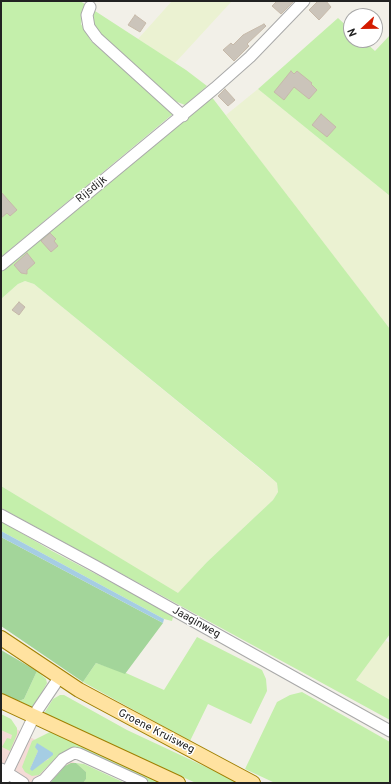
<!DOCTYPE html>
<style>
body{margin:0}
#map{position:relative;width:391px;height:784px;overflow:hidden;background:#f2f0e8;font-family:Overpass,sans-serif}
canvas{display:block}
.frame{position:absolute;inset:0;border:2px solid #222;pointer-events:none}
.north{position:absolute;left:343px;top:8px;width:40px;height:40px;box-sizing:border-box;background:#fff;border:1px solid #a7a7a7;border-radius:50%;rotate:248deg;font-size:11px;font-weight:700;line-height:16px;text-align:center;color:#222}
.north::after{content:'';display:block;margin:auto;width:14px;height:18px;background:#d31b00;clip-path:polygon(50% 0,100% 100%,50% 72%,0 100%)}
</style>
<div id="map">
<canvas width="391" height="784"></canvas>
<div class="frame"></div>
<div class="north">N</div>
</div>
<script>
const ctx = document.querySelector('canvas').getContext('2d');
ctx.lineJoin = 'round';
function fill(path, color) {
  ctx.fillStyle = color;
  ctx.fill(path, 'evenodd');
}
function poly(rows) {
  const path = new Path2D();
  for (const r of rows) {
    path.moveTo(r[0], r[1]);
    for (let i = 2; i < r.length; i += 2) path.lineTo(r[i], r[i + 1]);
  }
  return path;
}
function stroke(path, color, width, dash) {
  ctx.strokeStyle = color;
  ctx.lineWidth = width;
  ctx.lineCap = dash ? 'butt' : 'round';
  ctx.setLineDash(dash || []);
  ctx.stroke(path);
}
function label(font, color, halo, rows, align = 'center') {
  ctx.font = font + ' Overpass,sans-serif';
  ctx.lineWidth = 3;
  ctx.setLineDash([]);
  ctx.textBaseline = 'middle';
  ctx.strokeStyle = halo;
  ctx.fillStyle = color;
  for (const [text, x, y, turn = 0] of rows) {
    ctx.save();
    ctx.translate(x, y);
    ctx.rotate((+turn || 0) * Math.PI / 180);
    ctx.textAlign = isNaN(turn) ? turn : align;
    if (halo) ctx.strokeText(text, 0, 0);
    ctx.fillText(text, 0, 0);
    ctx.restore();
  }
}
const commercial = poly([
 [1,720,101,778,99,783,1,783]
]);
const farmland = poly([
 [172,1,232,1,175,63,138,39],
 [258,89,390,196,390,329,301,215,226,115],
 [25,281,34,284,277,483,278,492,273,500,207,562,178,594,1,486,1,299,18,284],
 [385,640,390,643,390,700,356,680]
]);
const grass = poly([
 [1,1,80,1,85,4,81,24,91,41,174,113,1,257],
 [92,9,186,70,207,86,185,105,172,100,98,35,90,16],
 [338,18,351,30,351,40,363,40,375,51,390,35,390,196,258,89],
 [211,96,390,329,390,634,356,680,390,700,390,720,1,508,1,486,178,593,207,562,273,500,278,492,277,483,262,470,34,284,25,281,18,284,1,299,1,269],
 [1,521,52,551,168,612,173,617,172,621,164,619,1,531],
 [197,637,262,670,266,679,267,691,251,724,208,704,190,741,83,682,96,663,126,673,164,690],
 [37,671,46,679,47,683,35,705,32,707,19,701,24,699],
 [302,692,390,742,390,783,275,783,245,769,277,702,290,695],
 [60,695,64,695,127,730,240,783,196,783,43,715,53,699],
 [1,714,11,719,17,728,17,734,10,751,2,747,7,738,11,739,12,735,1,730],
 [50,732,59,733,166,783,152,783,74,748,61,753,39,775,32,776,25,772,22,767,32,741],
 [37,749,49,759,30,769,38,751],
 [76,763,84,764,125,783,83,783,86,779,86,772]
]);
const forest = poly([
 [1,537,163,623,125,674,96,663,83,682,1,626],
 [1,650,37,671,24,699,19,701,1,693],
 [71,763,76,763,86,772,86,779,83,783,50,783,65,766]
]);
const water = poly([
 [1,531,164,619,163,623,1,537],
 [37,743,53,753,53,755,32,771,30,769,38,751,35,747]
]);
const building = poly([
 [277,1,294,1,281,14,272,6,277,1],
 [318,1,326,1,331,7,319,20,309,10,318,1],
 [135,15,146,23,140,32,128,25,135,15],
 [264,24,266,26,247,44,249,46,234,61,223,50,231,43,233,45,243,35,264,24],
 [291,71,294,74,297,71,312,83,311,84,317,90,309,99,294,87,284,100,274,92,291,71],
 [225,89,235,100,228,106,218,96,225,89],
 [321,114,336,127,327,137,312,125,321,114],
 [1,192,17,210,10,216,7,213,1,218,1,192],
 [50,233,56,239,54,241,58,246,51,252,41,241,50,233],
 [27,253,35,263,27,270,27,274,21,273,14,265,27,253],
 [19,302,25,307,19,315,12,310,19,302]
]);
const minor = poly([
 [90,7,87,15,89,27,97,38,183,116],
 [1,265,215,88,250,57,304,1],
 [1,515,95,566,390,731],
 [1,769,23,783],
 [2,783,36,712,59,678],
 [38,783,44,780,63,759,74,753,79,754,142,783]
]);
const major = poly([
 [1,638,79,690,253,783],
 [1,701,178,783]
]);
const streetNames = [
 ["Rijsdijk",92,190,-39],
 ["Jaaginweg",196,623,29],
 ["Groene Kruisweg",156,732,27]
];
fill(commercial, '#f4dbd6');
fill(farmland, '#ebf2d2');
fill(grass, '#c4efab');
fill(forest, '#a3d59a');
fill(water, '#a5cde3');
fill(building, '#cbc4ba');
stroke(building, '#c6b9a9', 1);
stroke(minor, '#a9a9a9', 13);
stroke(major, '#9f7f00', 16);
stroke(minor, '#fff', 11);
stroke(major, '#ffe2a0', 14);
label('11px', '#222', '#fff', streetNames);
</script>
